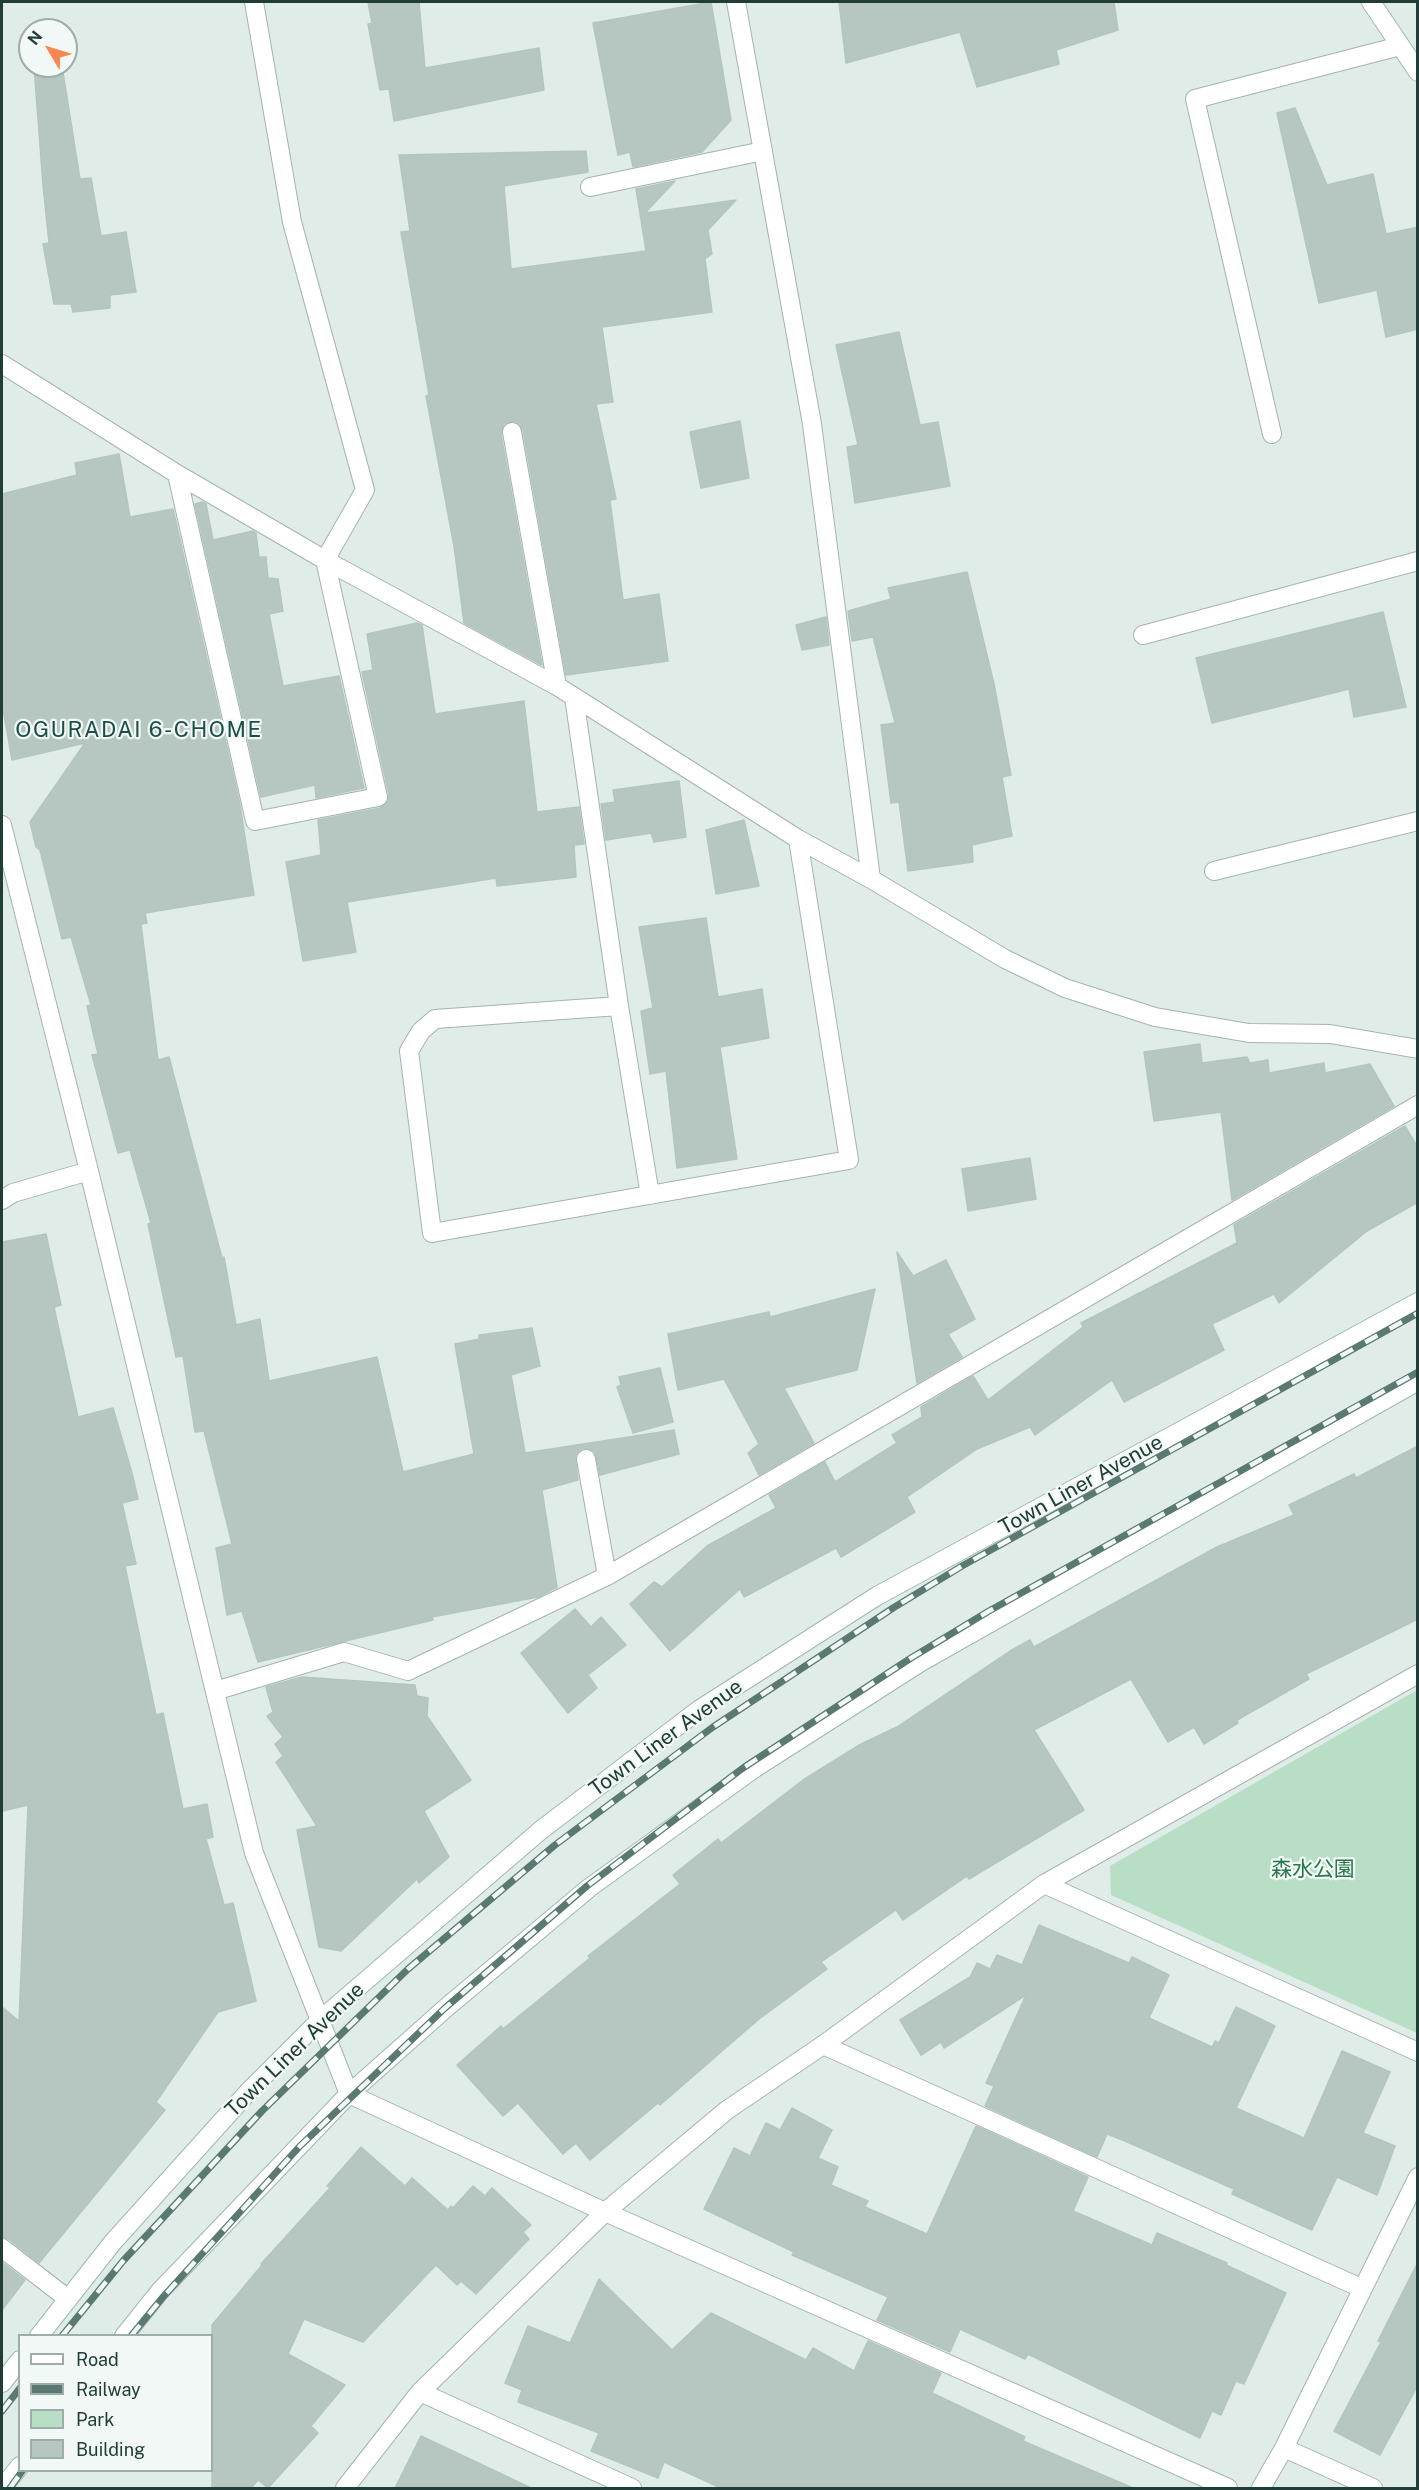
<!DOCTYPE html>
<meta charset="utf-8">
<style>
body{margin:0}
#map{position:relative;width:1419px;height:2490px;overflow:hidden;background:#e0ece8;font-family:"Public Sans",sans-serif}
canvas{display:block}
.frame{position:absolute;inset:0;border:3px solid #203d38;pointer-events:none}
.legend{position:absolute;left:18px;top:2334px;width:195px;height:138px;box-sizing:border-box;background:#f1f8f5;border:2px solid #9dada9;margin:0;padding:8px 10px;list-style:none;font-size:18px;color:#203d38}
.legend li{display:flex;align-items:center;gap:12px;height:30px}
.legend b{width:30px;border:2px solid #9dada9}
.north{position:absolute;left:18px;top:18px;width:60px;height:60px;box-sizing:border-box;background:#f1f8f5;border:2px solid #9dada9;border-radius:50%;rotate:308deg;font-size:16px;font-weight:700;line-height:24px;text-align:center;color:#203d38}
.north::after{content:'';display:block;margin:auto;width:21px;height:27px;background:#f98752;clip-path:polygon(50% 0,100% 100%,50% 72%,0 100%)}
</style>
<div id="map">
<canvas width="1419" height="2490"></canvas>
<div class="frame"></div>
<ul class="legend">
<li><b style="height:8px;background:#fff"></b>Road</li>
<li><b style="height:8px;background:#5a7973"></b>Railway</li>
<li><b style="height:16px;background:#b8dec5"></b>Park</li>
<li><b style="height:16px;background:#b6c7c1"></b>Building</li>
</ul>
<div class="north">N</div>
</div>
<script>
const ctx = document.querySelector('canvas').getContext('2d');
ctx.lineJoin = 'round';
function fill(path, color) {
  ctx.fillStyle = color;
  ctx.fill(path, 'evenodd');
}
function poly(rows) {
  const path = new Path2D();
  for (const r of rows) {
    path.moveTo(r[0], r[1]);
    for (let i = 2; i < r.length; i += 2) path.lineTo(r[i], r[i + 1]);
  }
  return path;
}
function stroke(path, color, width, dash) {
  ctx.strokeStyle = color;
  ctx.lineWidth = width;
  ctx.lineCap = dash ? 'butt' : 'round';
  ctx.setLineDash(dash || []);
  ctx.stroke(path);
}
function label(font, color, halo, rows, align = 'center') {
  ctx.font = font + ' "Public Sans","Noto Sans JP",sans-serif';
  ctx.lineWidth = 4.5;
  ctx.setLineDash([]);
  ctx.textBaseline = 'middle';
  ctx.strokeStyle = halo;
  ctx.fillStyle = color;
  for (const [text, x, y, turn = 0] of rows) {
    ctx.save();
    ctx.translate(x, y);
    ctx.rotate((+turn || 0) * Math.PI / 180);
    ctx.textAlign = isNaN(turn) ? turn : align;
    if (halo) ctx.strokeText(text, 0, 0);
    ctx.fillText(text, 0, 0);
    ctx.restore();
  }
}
const green = poly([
 [1417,1690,1417,2033,1111,1895,1110,1866]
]);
const building = poly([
 [368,2,419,2,425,68,539,48,544,90,394,121,389,89,380,90,368,24,372,23,368,2],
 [711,2,731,120,702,152,633,167,630,152,618,155,593,23,711,2],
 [839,2,1114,2,1118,30,1056,50,1059,64,977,87,960,32,846,63,839,2],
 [34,66,62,66,80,179,91,178,101,236,126,232,136,292,110,295,110,308,73,312,71,304,54,304,43,244,49,243,43,185,34,66],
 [1295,108,1327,185,1373,174,1386,234,1418,227,1418,329,1386,337,1377,290,1319,303,1277,113,1295,108],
 [586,151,588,172,504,186,511,269,646,251,636,189,675,181,645,213,736,200,708,230,712,254,705,259,712,312,602,327,613,402,596,404,616,499,610,500,623,600,659,594,668,661,566,675,523,430,515,421,504,424,501,434,542,665,464,623,454,546,426,396,429,395,401,232,410,231,399,155,586,151],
 [899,332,920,425,938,422,950,486,855,503,847,447,858,445,836,345,899,332],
 [740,421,749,478,701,488,690,432,740,421],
 [119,454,130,517,173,509,240,805,254,895,145,913,147,923,141,924,158,1060,169,1057,222,1258,224,1257,236,1325,260,1319,269,1381,377,1357,403,1472,474,1454,455,1344,479,1339,479,1335,532,1328,540,1366,511,1375,525,1453,674,1430,679,1454,600,1475,595,1452,590,1449,583,1448,575,1456,578,1480,542,1490,557,1587,538,1597,432,1617,433,1620,258,1662,242,1611,227,1615,216,1548,232,1544,204,1431,195,1432,183,1356,176,1357,148,1224,151,1223,130,1150,118,1153,92,1055,98,1054,87,1006,91,1005,71,937,62,939,40,850,36,847,30,822,85,743,12,760,2,703,2,494,77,475,75,463,119,454],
 [202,502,206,504,213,540,253,531,256,533,259,557,266,557,268,578,278,579,283,611,269,614,283,686,339,676,364,788,316,798,315,785,261,797,195,504,202,502],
 [967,572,994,684,1011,775,1002,777,1012,836,972,845,973,862,908,871,899,802,891,803,881,725,895,723,873,637,852,641,848,611,891,599,888,588,967,572],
 [1383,612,1406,707,1354,717,1349,689,1212,723,1196,658,1383,612],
 [826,617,829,645,802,650,796,625,826,617],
 [417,623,422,625,435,714,524,701,537,812,579,807,584,844,574,845,576,877,497,886,496,878,347,902,356,952,303,961,286,862,321,855,318,820,380,808,388,801,389,795,362,672,373,670,367,634,417,623],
 [679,781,686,837,654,842,651,833,606,840,601,804,615,802,613,790,679,781],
 [744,820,759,886,716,894,706,830,744,820],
 [706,918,718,997,762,989,769,1038,720,1047,737,1159,677,1168,666,1071,650,1074,641,1011,653,1008,639,927,706,918],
 [1200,1044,1202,1063,1247,1057,1250,1063,1268,1060,1269,1073,1324,1063,1325,1073,1370,1064,1394,1106,1232,1200,1221,1112,1154,1121,1144,1052,1200,1044],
 [1405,1126,1418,1148,1418,1202,1367,1231,1279,1303,1274,1294,1212,1324,1224,1350,1124,1402,1112,1380,1035,1435,1030,1427,977,1449,907,1497,915,1512,841,1557,836,1548,744,1597,740,1589,670,1651,630,1604,654,1582,662,1587,707,1546,776,1508,769,1495,825,1462,835,1482,897,1443,892,1435,922,1417,921,1407,973,1376,988,1400,1083,1327,1081,1323,1237,1243,1234,1225,1405,1126],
 [1030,1158,1036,1199,968,1211,962,1169,1030,1158],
 [46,1234,61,1305,54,1307,78,1417,113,1408,132,1473,138,1499,122,1503,136,1564,125,1566,156,1715,163,1713,183,1809,207,1804,213,1837,206,1839,224,1905,233,1903,256,2001,218,2012,156,2102,165,2110,39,2263,9,2239,2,2237,2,2007,19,2021,28,1805,2,1811,2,1242,46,1234],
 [897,1252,913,1276,946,1260,975,1319,948,1334,962,1357,917,1383,897,1252],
 [875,1289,857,1370,784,1388,814,1443,759,1475,748,1453,759,1444,724,1379,678,1390,668,1334,769,1312,770,1317,875,1289],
 [660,1368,673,1422,633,1433,617,1387,621,1385,619,1377,660,1368],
 [1418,1446,1418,1619,1306,1674,1309,1679,1237,1720,1238,1723,1204,1744,1194,1727,1168,1742,1131,1679,1034,1730,1084,1810,969,1879,967,1876,903,1920,896,1910,821,1962,827,1969,759,2019,660,2105,658,2103,590,2160,576,2143,563,2154,518,2103,503,2116,457,2065,501,2026,503,2029,590,1958,588,1956,680,1884,673,1875,718,1839,721,1843,803,1780,861,1744,897,1727,1010,1651,1030,1640,1034,1647,1217,1547,1294,1515,1289,1505,1354,1474,1356,1478,1418,1446],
 [575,1609,591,1627,601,1617,626,1645,588,1675,597,1688,568,1713,521,1653,575,1609],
 [302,1677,415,1685,417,1696,428,1698,427,1716,471,1780,424,1811,449,1857,419,1883,417,1879,341,1951,319,1947,297,1830,317,1826,276,1762,283,1756,275,1744,283,1737,267,1716,273,1712,266,1687,302,1677],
 [1039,1925,1129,1963,1132,1957,1169,1975,1149,2018,1212,2047,1215,2041,1219,2043,1236,2007,1275,2026,1236,2108,1304,2138,1342,2051,1390,2072,1363,2133,1395,2146,1377,2195,1337,2177,1312,2230,1232,2194,1234,2189,1125,2141,1107,2134,1097,2157,985,2106,994,2086,986,2083,1026,1995,944,2048,941,2042,921,2055,900,2020,970,1977,977,1963,990,1969,997,1955,1022,1965,1039,1925],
 [792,2108,832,2130,818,2158,838,2167,831,2185,868,2201,865,2207,927,2234,976,2126,1088,2177,1073,2211,1152,2245,1157,2233,1227,2263,1226,2265,1286,2293,1244,2384,1236,2381,1221,2415,1212,2411,1200,2438,1028,2354,1025,2359,960,2329,950,2352,877,2320,888,2297,792,2255,794,2252,704,2209,734,2148,750,2156,766,2123,780,2130,792,2108],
 [361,2147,405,2186,412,2178,448,2210,451,2206,453,2208,473,2186,485,2196,492,2188,531,2225,523,2232,529,2239,476,2294,461,2281,457,2285,436,2265,363,2342,304,2319,288,2354,345,2385,311,2426,318,2433,268,2488,258,2480,251,2488,212,2488,212,2325,262,2265,261,2264,330,2188,327,2186,361,2147],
 [2,2262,25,2280,2,2310,2,2262],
 [1418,2262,1418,2385,1380,2455,1334,2431,1381,2342,1378,2341,1418,2262],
 [599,2279,672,2350,711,2313,806,2360,813,2348,854,2371,868,2341,941,2373,932,2393,1025,2437,1023,2441,1133,2488,721,2488,664,2462,658,2478,591,2451,599,2433,518,2402,522,2390,505,2383,528,2326,570,2343,599,2279],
 [421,2436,531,2488,395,2488,421,2436]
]);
const lane = poly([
 [590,187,763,151],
 [2,364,177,474,325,560,557,686],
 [1272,434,1195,99,1400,46],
 [177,474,255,821,378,797,325,560],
 [1143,635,1418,561],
 [1214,871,1418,821]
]);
const street = poly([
 [254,2,292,222,365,490,325,560],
 [736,2,812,424,871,879],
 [512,432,557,686,798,839,871,879,1005,959,1065,988,1155,1017,1249,1033,1330,1034,1418,1049],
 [574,697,619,1006,650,1195],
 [2,825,89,1171,254,1853,349,2094,605,2212,1228,2488],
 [619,1006,435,1019,421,1031,409,1051,432,1233,849,1160,798,839],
 [2,1200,13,1193,89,1171],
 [586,1459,607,1576],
 [215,1691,344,1652,408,1671,607,1576,1418,1105],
 [1044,1884,1418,2052],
 [823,2045,1361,2288],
 [2,2248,68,2299],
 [420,2392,632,2488],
 [1284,2448,1373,2488],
 [345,2488,420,2392,605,2212,727,2110,823,2045,1044,1884,1418,1674],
 [1261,2488,1284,2448,1418,2177]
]);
const secondary = poly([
 [1371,2,1418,72],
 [39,2336,113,2242,250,2090,320,2020,541,1830,700,1709,877,1596,1418,1302],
 [124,2336,160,2291,349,2094,447,2007,589,1888,755,1768,921,1662,1418,1381],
 [2,2383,20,2360],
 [2,2488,20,2466]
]);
const rail = poly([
 [62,2336,123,2261,262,2111,408,1969,555,1845,713,1727,893,1608,962,1566,1418,1313],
 [131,2336,163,2297,300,2146,445,2008,587,1886,743,1768,911,1658,989,1611,1418,1372],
 [2,2411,20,2388],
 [10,2488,23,2470]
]);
const streetNames = [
 ["Town Liner Avenue",1081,1485,-29],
 ["Town Liner Avenue",666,1738,-36],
 ["Town Liner Avenue",295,2050,-44]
];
const parkNames = [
 ["森水公園",1313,1870]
];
const neighbourhoodNames = [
 ["OGURADAI 6-CHOME",139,730]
];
fill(green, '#b8dec5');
fill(building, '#b6c7c1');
stroke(building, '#b2c6bf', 1.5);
stroke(lane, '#a3b4b0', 20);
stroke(street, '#a3b4b0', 20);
stroke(secondary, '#9eb8b1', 20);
stroke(lane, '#fff', 18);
stroke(street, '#fff', 18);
stroke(secondary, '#fff', 18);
stroke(rail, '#5a7973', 7);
stroke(rail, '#f1f8f5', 4.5, [14]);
label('21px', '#203d38', '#f1f8f5', streetNames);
label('21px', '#28764c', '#f1f8f5', parkNames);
ctx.letterSpacing = '1.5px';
label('22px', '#1b5047', '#f1f8f5', neighbourhoodNames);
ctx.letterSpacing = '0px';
</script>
